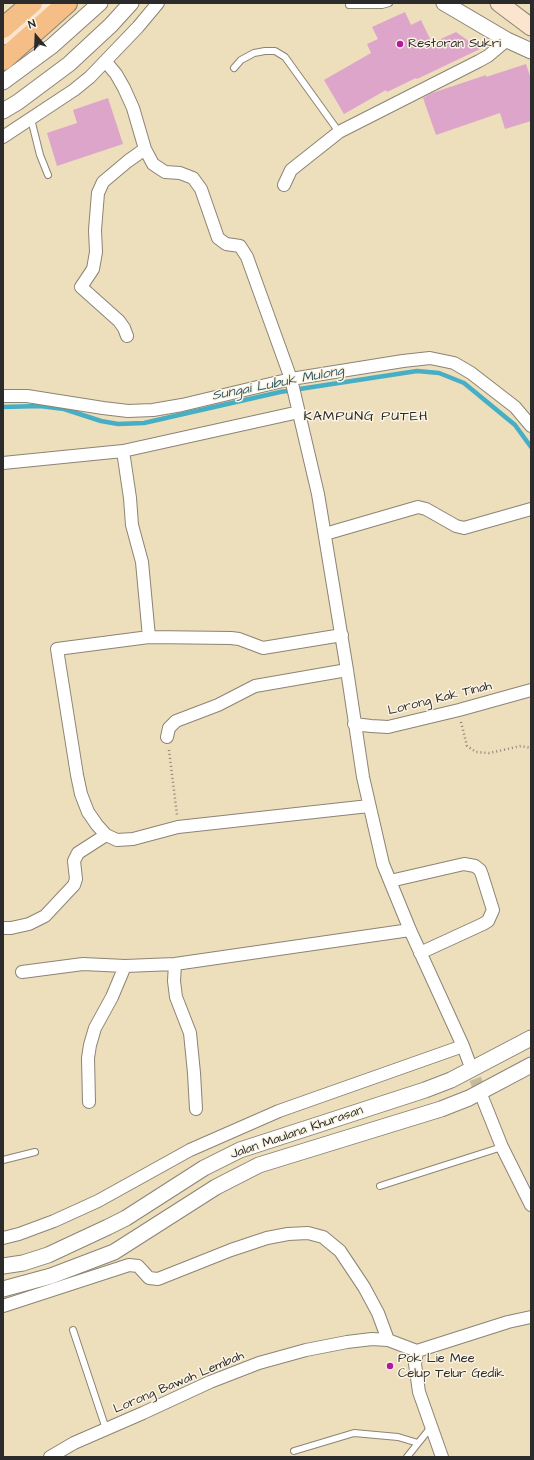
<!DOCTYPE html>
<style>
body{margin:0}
#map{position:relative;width:534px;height:1460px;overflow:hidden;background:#eddebc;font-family:"Architects Daughter",sans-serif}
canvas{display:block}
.frame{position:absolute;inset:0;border:4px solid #2b2b2b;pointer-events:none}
.north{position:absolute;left:16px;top:16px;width:40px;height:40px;-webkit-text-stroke:3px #fcf5e5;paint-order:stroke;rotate:341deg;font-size:11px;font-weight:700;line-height:16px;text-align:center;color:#2b2b2b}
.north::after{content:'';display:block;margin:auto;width:14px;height:18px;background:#2b2b2b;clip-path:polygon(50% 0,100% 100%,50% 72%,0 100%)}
</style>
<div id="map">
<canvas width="534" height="1460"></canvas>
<div class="frame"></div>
<div class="north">N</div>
</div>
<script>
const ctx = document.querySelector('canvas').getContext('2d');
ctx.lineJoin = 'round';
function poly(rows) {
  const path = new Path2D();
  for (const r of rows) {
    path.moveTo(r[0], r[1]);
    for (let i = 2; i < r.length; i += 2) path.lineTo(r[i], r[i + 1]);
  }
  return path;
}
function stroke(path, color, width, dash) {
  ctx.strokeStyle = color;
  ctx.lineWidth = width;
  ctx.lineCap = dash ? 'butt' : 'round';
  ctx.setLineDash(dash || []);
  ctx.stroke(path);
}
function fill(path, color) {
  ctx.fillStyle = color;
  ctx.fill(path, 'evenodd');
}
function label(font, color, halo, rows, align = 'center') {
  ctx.font = font + ' "Architects Daughter",sans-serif';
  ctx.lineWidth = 3;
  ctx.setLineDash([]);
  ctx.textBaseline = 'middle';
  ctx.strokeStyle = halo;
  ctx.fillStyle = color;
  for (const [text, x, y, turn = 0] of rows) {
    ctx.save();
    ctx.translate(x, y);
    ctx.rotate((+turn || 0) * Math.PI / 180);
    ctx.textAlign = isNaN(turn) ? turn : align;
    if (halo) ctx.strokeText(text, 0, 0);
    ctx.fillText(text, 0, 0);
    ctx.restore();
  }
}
const stream = poly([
 [3,407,40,406,64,409,101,421,118,424,144,423,280,392,417,371,439,373,464,383,515,425,531,447]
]);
const building = poly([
 [405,12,411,25,421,20,432,43,456,32,480,49,417,79,416,78,387,92,386,90,344,114,324,80,371,53,367,44,378,39,372,27],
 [526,64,531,79,531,121,505,129,500,113,436,135,423,98,432,93,486,75,486,77],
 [108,98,123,144,57,166,47,133,77,123,73,110]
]);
const minorTunnel = poly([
 [469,1062,482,1097]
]);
const path = poly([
 [461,722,467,746,476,752,489,753,521,746,531,748],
 [169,750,177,815]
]);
const service = poly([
 [349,5,382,5,389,3],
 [234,68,241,60,254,53,265,51,275,51,285,57,339,132],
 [31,119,40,155,48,175],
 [3,1160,35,1152],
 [380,1186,502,1147],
 [73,1330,106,1429],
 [294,1451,354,1433,398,1437,418,1443],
 [407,1457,431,1427]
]);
const minor = poly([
 [106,62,116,74,124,88,133,108,145,149,153,164,165,172,180,173,193,178,201,189,218,238,226,244,240,246,247,257,291,379,318,494,347,670,363,777,383,864,410,930,463,1046,469,1062],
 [3,137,74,90,90,77,138,27,158,3],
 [284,185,291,170,339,132,479,61,488,56,507,40],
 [127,336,124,328,119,321,81,287,93,269,96,252,95,230,98,193,103,182,128,161,145,149],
 [3,396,27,396,103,408,128,411,153,410,182,405,291,379,403,361,430,358,454,363,471,373,515,407,531,426],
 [123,451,130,498,132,525,142,562,149,637],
 [3,463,123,451,299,412],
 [325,534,418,507,426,509,456,526,464,528,531,509],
 [342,635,263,648,239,639,231,638,149,637,57,649,77,775,81,794,88,812,97,825,106,835,117,840,133,839,178,827,369,806],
 [354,724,371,726,388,727,459,710,531,690],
 [167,737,169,728,176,721,218,705,255,686,347,670],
 [390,881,464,864,475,866,480,870,482,875,493,910,488,921,483,924,420,953],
 [3,928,11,928,29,924,45,916,74,885,76,879,74,861,78,853,106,835],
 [175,964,174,981,176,997,190,1033,194,1073,196,1109],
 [22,972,83,964,125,966,175,964,410,930],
 [482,1097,502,1147,531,1205],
 [89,1102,88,1058,90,1045,95,1028,112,997,125,966],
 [3,1238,19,1234,54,1221,98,1201,190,1150,279,1111,463,1046],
 [3,1306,129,1265,138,1266,149,1278,158,1279,231,1250,267,1238,288,1234,308,1233,323,1237,340,1251,364,1287,378,1313,388,1340],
 [417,1351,415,1364,419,1392,442,1457],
 [50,1457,74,1443,143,1413,210,1382,259,1363,306,1350,347,1342,372,1339,388,1340,417,1351,508,1322,531,1317]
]);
const tertiary = poly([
 [444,3,507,40,531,51],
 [3,82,52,46,100,3],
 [3,111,18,102,69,64,111,25,131,3],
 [3,1266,23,1263,48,1255,108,1227,126,1218,204,1168,240,1150,425,1090,451,1080,531,1038],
 [3,1289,51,1276,114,1252,216,1187,259,1165,441,1109,469,1098,531,1065]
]);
const secondary = poly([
 [499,3,531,27],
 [4,36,54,3]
]);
const trunk = poly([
 [3,28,32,3],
 [3,60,67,3]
]);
const markers = [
 [400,44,4,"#b5179e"],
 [390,1366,4,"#b5179e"]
];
const poiNames = [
 ["Restoran Sukri",408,44],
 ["Pok Lie Mee",398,1359],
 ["Celup Telur Gedik",398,1374]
];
const streetNames = [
 ["Lorong Kak Tinah",440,699,-14],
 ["Jalan Maulana Khurasan",297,1133,-19],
 ["Lorong Bawah Lembah",179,1383,-23]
];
const waterNames = [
 ["Sungai Lubuk Mulong",278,384,-11]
];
const neighbourhoodNames = [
 ["KAMPUNG PUTEH",366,417]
];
stroke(stream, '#46aec5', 4.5);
fill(building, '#dda5c9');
stroke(minorTunnel, '#c6ba9f', 12, [12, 6]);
stroke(service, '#8c8474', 8);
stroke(minor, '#8c8474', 14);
stroke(tertiary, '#8c8474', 17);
stroke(secondary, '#8c8474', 19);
stroke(trunk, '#8c8474', 22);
stroke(path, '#8c8474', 2.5, [1, 3]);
stroke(service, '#fff', 6);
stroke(minor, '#fff', 12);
stroke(tertiary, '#fff', 15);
stroke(secondary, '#fbe5cf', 17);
stroke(trunk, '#f6be87', 20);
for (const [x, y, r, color] of markers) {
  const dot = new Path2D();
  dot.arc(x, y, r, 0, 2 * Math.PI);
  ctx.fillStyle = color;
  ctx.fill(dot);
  stroke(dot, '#fcf5e5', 1.5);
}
label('13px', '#2b2b2b', '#fcf5e5', poiNames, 'left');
label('13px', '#2b2b2b', '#fcf5e5', streetNames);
label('italic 14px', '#345961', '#fcf5e5', waterNames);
ctx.letterSpacing = '1px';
label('14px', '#2b2b2b', '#fcf5e5', neighbourhoodNames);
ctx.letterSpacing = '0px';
</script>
